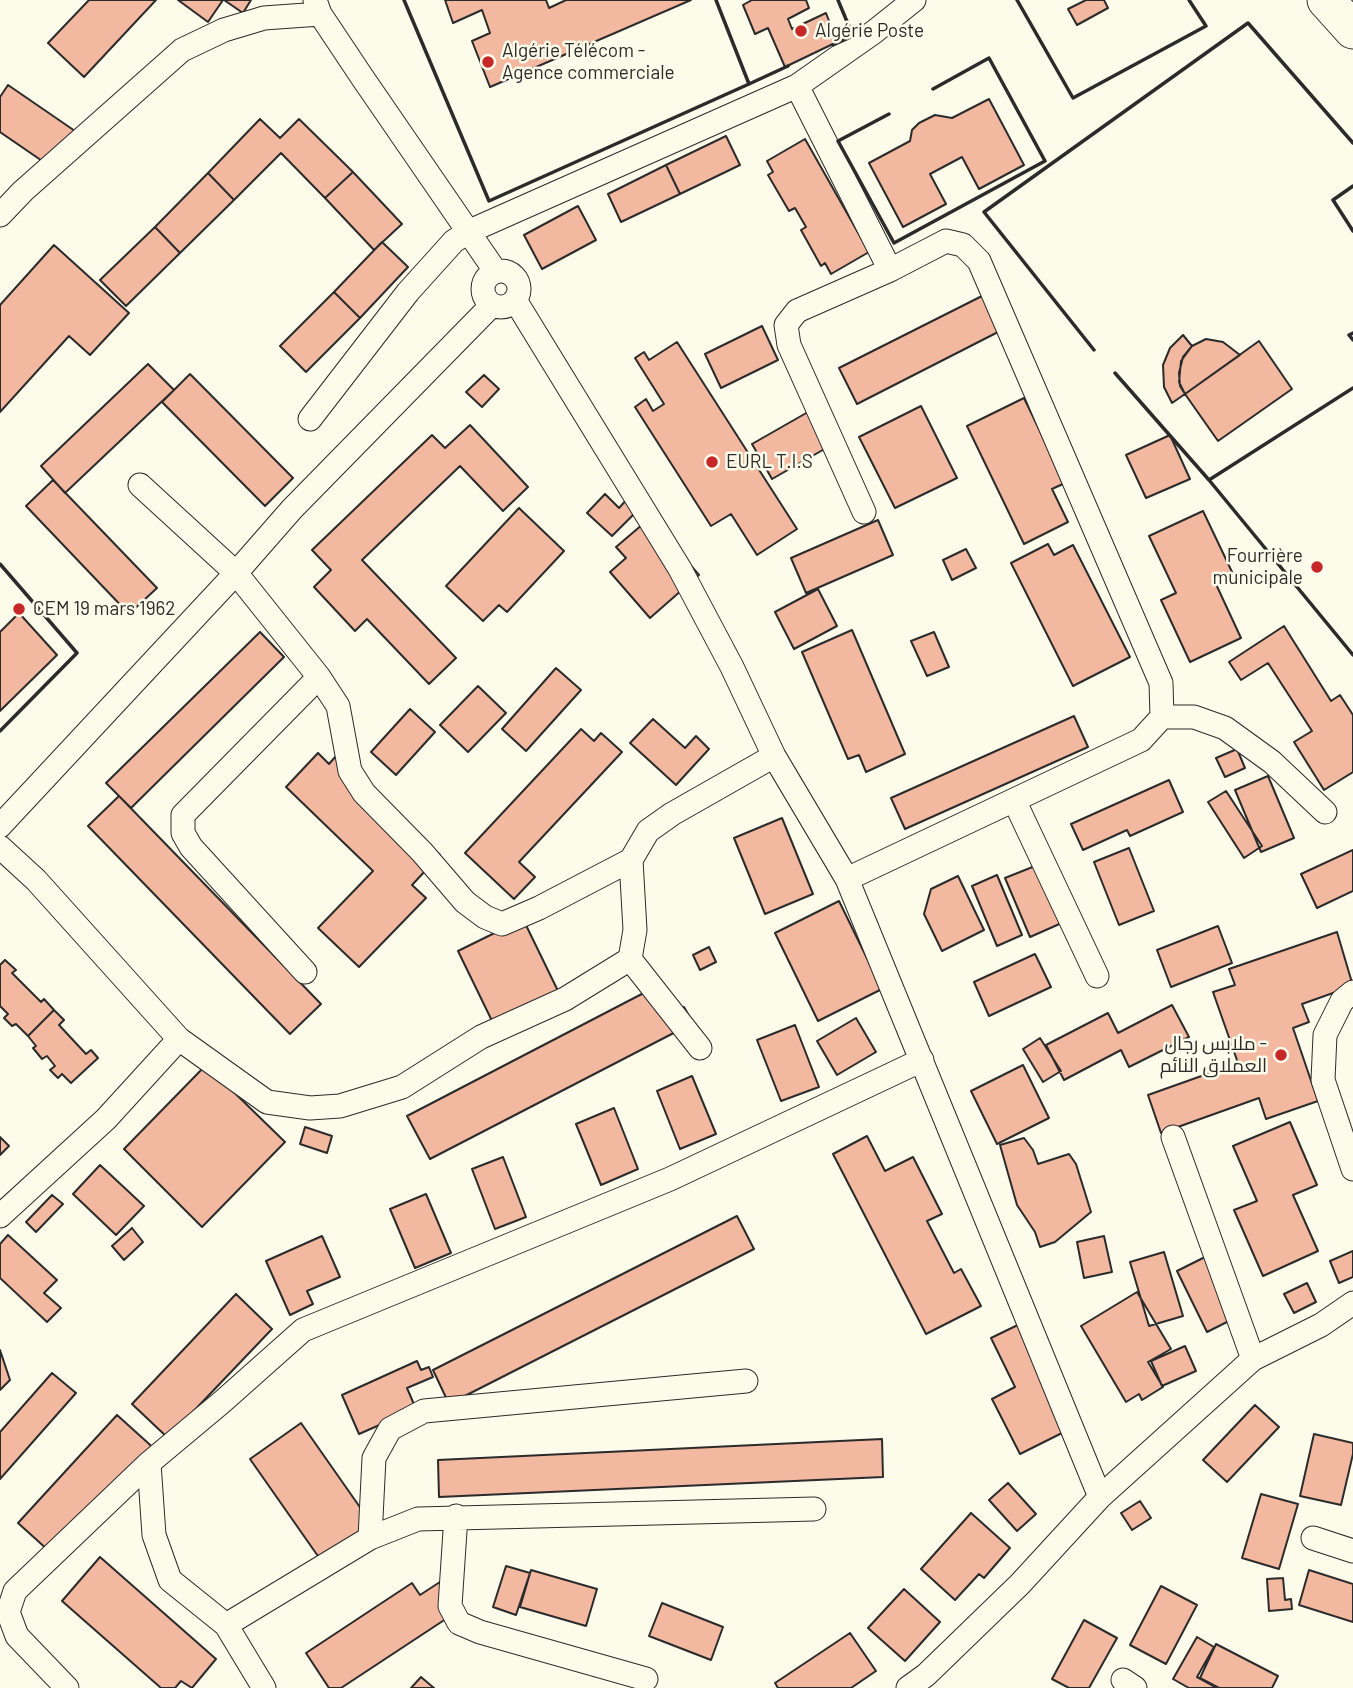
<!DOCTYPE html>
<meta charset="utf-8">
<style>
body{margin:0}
canvas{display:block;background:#fdfbea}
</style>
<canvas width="1353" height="1688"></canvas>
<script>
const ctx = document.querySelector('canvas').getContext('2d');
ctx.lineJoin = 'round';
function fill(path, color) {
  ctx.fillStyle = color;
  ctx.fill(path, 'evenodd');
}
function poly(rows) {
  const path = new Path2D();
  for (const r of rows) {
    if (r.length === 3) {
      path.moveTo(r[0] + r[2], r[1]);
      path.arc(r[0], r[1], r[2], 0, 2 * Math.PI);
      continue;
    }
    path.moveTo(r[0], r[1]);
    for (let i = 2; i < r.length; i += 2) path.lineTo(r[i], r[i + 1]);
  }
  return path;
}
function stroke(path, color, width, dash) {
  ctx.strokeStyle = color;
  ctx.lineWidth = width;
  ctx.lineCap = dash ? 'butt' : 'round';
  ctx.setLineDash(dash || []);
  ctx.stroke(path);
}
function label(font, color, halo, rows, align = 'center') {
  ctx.font = font + ' Barlow,Cairo,sans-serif';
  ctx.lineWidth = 5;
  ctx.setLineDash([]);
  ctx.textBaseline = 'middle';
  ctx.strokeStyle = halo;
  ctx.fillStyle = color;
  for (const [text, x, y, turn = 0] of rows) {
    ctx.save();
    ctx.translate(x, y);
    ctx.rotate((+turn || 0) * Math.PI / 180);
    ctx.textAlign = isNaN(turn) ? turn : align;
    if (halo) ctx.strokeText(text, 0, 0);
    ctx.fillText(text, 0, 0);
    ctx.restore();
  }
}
const building = poly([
 [89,0,156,0,84,77,48,43,89,0],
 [178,0,223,0,208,22,178,0],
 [224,0,251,0,243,13,224,0],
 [445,0,546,0,549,8,566,0,691,0,490,87,472,41,490,33,482,10,453,23,445,0],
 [752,0,806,0,809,8,788,19,792,29,826,13,837,42,785,67,768,28,755,34,743,5,752,0],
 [1086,0,1104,0,1108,8,1077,25,1068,9,1086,0],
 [8,85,75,131,51,167,0,132,0,97,8,85],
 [989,99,1024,165,979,189,962,157,930,174,946,204,903,227,869,163,910,141,912,130,919,123,935,115,952,118,989,99],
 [260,119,280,138,299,119,353,172,325,198,281,153,234,200,208,173,260,119],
 [726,136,740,165,680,194,666,165,726,136],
 [805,139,869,252,831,274,825,263,821,266,801,230,806,227,795,208,789,211,768,175,773,172,767,161,805,139],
 [666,165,680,194,621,222,608,194,666,165],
 [353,172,402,224,374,250,325,198,353,172],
 [208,173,234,200,180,253,155,227,208,173],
 [578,206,596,240,542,269,524,235,578,206],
 [155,227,180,253,126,306,100,280,155,227],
 [382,242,408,267,360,318,334,292,382,242],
 [54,245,129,313,90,355,69,336,0,412,0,305,54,245],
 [334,292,360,318,306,372,280,346,334,292],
 [982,296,1000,331,857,404,839,368,982,296],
 [762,326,778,360,721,388,705,354,762,326],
 [1183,335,1192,346,1183,357,1179,373,1180,386,1185,394,1172,403,1164,387,1163,365,1170,348,1183,335],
 [1206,339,1223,342,1240,355,1185,394,1179,382,1181,361,1192,346,1206,339],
 [1259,341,1292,389,1218,441,1185,394,1259,341],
 [677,342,797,529,757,555,731,514,711,526,635,407,646,399,653,411,664,404,635,358,644,352,649,360,677,342],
 [148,364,174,390,65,493,41,466,148,364],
 [190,374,293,478,265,506,162,402,190,374],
 [484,375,499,389,482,407,466,392,484,375],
 [1024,398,1065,483,1052,489,1068,522,1024,544,967,426,1024,398],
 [921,406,957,478,895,508,859,437,921,406],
 [808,412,828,447,772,479,752,444,808,412],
 [470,425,528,487,503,511,460,466,362,560,456,658,429,684,367,619,355,631,314,587,331,570,312,550,432,435,445,448,470,425],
 [1170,435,1190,479,1146,498,1126,455,1170,435],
 [53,480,157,588,129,614,26,506,53,480],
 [605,494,619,508,628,498,639,509,612,536,587,513,605,494],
 [519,508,564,551,507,612,499,605,483,621,446,586,519,508],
 [1203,511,1233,574,1215,582,1241,638,1190,662,1161,600,1176,593,1149,536,1203,511],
 [650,518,699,575,650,618,610,572,626,558,616,547,650,518],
 [878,520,893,555,806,593,791,558,878,520],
 [1048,544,1054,555,1073,545,1130,657,1073,686,1011,563,1048,544],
 [966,549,976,568,952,580,943,560,966,549],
 [818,589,837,626,794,649,775,612,818,589],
 [19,613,57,655,0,711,0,632,19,613],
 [1284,626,1331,701,1340,695,1353,715,1353,772,1324,790,1294,742,1312,731,1268,663,1241,680,1229,662,1284,626],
 [852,630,905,754,866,772,859,755,848,759,802,652,852,630],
 [260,632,284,657,131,808,106,783,260,632],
 [934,632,949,667,927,676,911,641,934,632],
 [556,668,581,690,526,751,502,729,556,668],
 [478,686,506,713,468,752,440,725,478,686],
 [410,709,435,732,396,775,371,752,410,709],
 [1074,716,1088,747,905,829,891,798,1074,716],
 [653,719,685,748,696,736,709,749,676,785,630,743,653,719],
 [581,729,594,741,601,733,622,752,519,862,535,877,514,899,465,853,581,729],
 [1237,749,1245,768,1225,777,1216,758,1237,749],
 [318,753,329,764,336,756,440,855,412,885,426,898,359,967,318,928,373,871,286,787,318,753],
 [1268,776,1294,838,1261,852,1235,790,1268,776],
 [1169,780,1183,812,1130,836,1127,830,1083,850,1071,824,1169,780],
 [1226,791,1262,846,1244,858,1208,802,1226,791],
 [119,796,321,1004,290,1034,88,826,119,796],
 [782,818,813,894,765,914,734,838,782,818],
 [1129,848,1154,911,1119,925,1094,862,1129,848],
 [1353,850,1353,891,1317,908,1301,874,1353,850],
 [1040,864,1064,922,1030,937,1005,878,1040,864],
 [997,875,1022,935,997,946,972,886,997,875],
 [958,876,984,930,942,951,924,914,931,889,958,876],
 [839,901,882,989,818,1021,775,933,839,901],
 [523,919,559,993,494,1025,458,951,523,919],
 [1218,926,1232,963,1171,987,1157,950,1218,926],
 [1337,932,1353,986,1302,1004,1309,1022,1293,1028,1318,1101,1266,1119,1259,1098,1161,1133,1148,1095,1238,1063,1213,992,1235,985,1229,969,1337,932],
 [709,947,716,962,700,970,693,955,709,947],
 [1035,954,1051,987,989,1016,974,982,1035,954],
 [5,960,16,970,12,973,41,1002,44,999,54,1010,28,1036,16,1024,12,1026,4,1018,8,1014,0,1006,0,965,5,960],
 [661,984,675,1011,684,1007,693,1023,430,1159,407,1116,661,984],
 [1172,1005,1189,1037,1129,1067,1121,1050,1064,1080,1046,1045,1108,1013,1118,1033,1172,1005],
 [54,1010,64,1020,59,1025,86,1054,91,1050,98,1058,71,1083,62,1074,58,1078,50,1070,55,1066,47,1056,42,1059,33,1048,36,1046,28,1036,54,1010],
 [856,1018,876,1052,837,1075,817,1041,856,1018],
 [795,1025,819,1087,781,1101,757,1040,795,1025],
 [1040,1038,1061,1071,1043,1082,1023,1049,1040,1038],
 [206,1065,285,1142,202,1227,124,1149,206,1065],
 [1023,1065,1049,1118,997,1144,971,1091,1023,1065],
 [692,1076,716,1134,680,1149,657,1091,692,1076],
 [614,1108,638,1169,601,1185,576,1124,614,1108],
 [1290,1122,1317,1185,1293,1195,1318,1251,1263,1276,1234,1210,1257,1201,1233,1146,1290,1122],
 [305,1127,332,1136,327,1153,300,1144,305,1127],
 [867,1136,885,1171,913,1157,942,1214,927,1221,954,1273,961,1269,981,1306,926,1334,833,1154,867,1136],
 [0,1137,9,1146,0,1155,0,1137],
 [1024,1138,1033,1150,1038,1164,1069,1154,1076,1164,1091,1212,1055,1242,1040,1247,1035,1232,1017,1205,1000,1145,1024,1138],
 [503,1157,526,1217,495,1229,472,1169,503,1157],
 [100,1165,144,1206,116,1235,73,1194,100,1165],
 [426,1194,451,1253,415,1268,390,1209,426,1194],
 [52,1195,63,1204,36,1232,26,1222,52,1195],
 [737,1216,754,1249,449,1404,433,1370,737,1216],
 [132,1228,143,1242,124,1260,112,1246,132,1228],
 [8,1235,57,1280,44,1293,61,1308,47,1322,0,1278,0,1244,8,1235],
 [322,1236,340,1277,307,1291,313,1304,290,1315,266,1261,322,1236],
 [1104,1236,1112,1272,1084,1278,1077,1242,1104,1236],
 [1353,1251,1353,1277,1339,1283,1330,1261,1353,1251],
 [1164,1252,1183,1316,1149,1326,1130,1262,1164,1252],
 [1213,1253,1243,1314,1207,1332,1177,1271,1213,1253],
 [1307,1283,1316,1302,1294,1313,1284,1294,1307,1283],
 [1137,1292,1171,1349,1148,1362,1163,1387,1142,1400,1139,1394,1126,1402,1081,1326,1137,1292],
 [236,1294,272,1329,168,1438,132,1404,236,1294],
 [1026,1321,1078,1425,1020,1454,992,1399,1015,1387,991,1338,1026,1321],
 [1185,1346,1196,1371,1162,1386,1151,1361,1185,1346],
 [0,1350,10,1380,0,1390,0,1350],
 [417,1361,421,1370,429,1367,433,1377,407,1388,416,1409,359,1434,342,1395,417,1361],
 [52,1373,76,1393,0,1479,0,1432,52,1373],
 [1255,1405,1279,1427,1227,1482,1203,1460,1255,1405],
 [117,1415,158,1452,59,1560,18,1523,117,1415],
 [301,1423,378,1533,327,1569,250,1459,301,1423],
 [1314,1434,1353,1443,1353,1454,1341,1505,1300,1496,1314,1434],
 [882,1439,883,1477,439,1497,438,1460,882,1439],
 [1008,1483,1036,1514,1017,1531,989,1500,1008,1483],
 [1261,1494,1298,1504,1279,1569,1242,1558,1261,1494],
 [1140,1501,1151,1518,1132,1530,1121,1513,1140,1501],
 [971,1513,1010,1548,984,1578,979,1574,955,1600,921,1569,971,1513],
 [100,1557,216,1659,192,1688,181,1681,175,1688,161,1688,62,1601,100,1557],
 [506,1566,530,1573,516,1615,493,1607,506,1566],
 [531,1570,597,1589,586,1626,520,1607,531,1570],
 [1309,1570,1353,1584,1353,1622,1299,1605,1309,1570],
 [1283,1578,1285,1600,1291,1599,1292,1609,1269,1611,1267,1579,1283,1578],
 [443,1580,461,1609,341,1688,329,1688,306,1653,412,1583,420,1595,443,1580],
 [1161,1586,1197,1605,1166,1664,1130,1645,1161,1586],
 [904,1589,940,1622,905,1661,868,1628,904,1589],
 [662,1603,723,1627,711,1660,649,1636,662,1603],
 [1084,1620,1117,1638,1089,1688,1069,1688,1052,1679,1084,1620],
 [850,1633,876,1671,851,1688,778,1688,775,1683,850,1633],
 [1197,1637,1214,1647,1197,1677,1217,1688,1189,1688,1173,1679,1197,1637],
 [1216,1644,1278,1676,1272,1688,1219,1688,1200,1678,1216,1644],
 [421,1677,434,1688,411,1688,421,1677]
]);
const minor = poly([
 [315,0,320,14,362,77,496,272],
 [797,86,890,270],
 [0,215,23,191,182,50,224,30,264,18,320,14],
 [501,289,18],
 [515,300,680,569,732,667,774,756,847,879,1100,1497],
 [310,419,408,292,454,241,470,231,797,86,874,32,914,0],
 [140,485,236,573,319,677,338,706,350,771,364,793,422,852,465,902,485,917,502,924,539,908,631,860,648,831,672,814,774,756],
 [1162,717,1194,717,1225,728,1272,762,1325,812],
 [1014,800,1097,976],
 [0,826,236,573,292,509,492,305],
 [0,847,36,880,179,1039,106,1119,0,1216],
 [847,879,1141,740,1162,717,1161,683,979,261,963,245,946,241,890,270,797,311,786,325,789,345,864,512],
 [630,959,700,1048],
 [305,972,191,847,183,833,183,815,319,677],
 [1353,992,1342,1001,1325,1035,1323,1080,1353,1169],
 [179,1039,267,1102,310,1108,340,1106,402,1087,481,1037,565,999,630,959,635,930,631,860],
 [1173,1137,1253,1359],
 [456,1516,450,1606,459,1623,480,1632,646,1679],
 [370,1538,374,1458,390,1429,424,1411,746,1381],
 [1313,1538,1353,1551],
 [226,1625,370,1538,418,1519,814,1509],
 [1123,1680,1135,1688],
 [67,1688,17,1636,8,1612,15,1591,149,1463],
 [264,1688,226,1625,170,1580,154,1535,149,1463,222,1402,303,1330,670,1179,922,1060],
 [908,1688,926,1675,1020,1584,1100,1497,1253,1359,1321,1325,1353,1303]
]);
const trunk = poly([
 [1326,0,1353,30]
]);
const wall = poly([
 [404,0,489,201,749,84,716,0],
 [1017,0,1073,98,1206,26,1189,0],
 [833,45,853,36,838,0],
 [748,81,749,84,788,66],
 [889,114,838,141,894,243,1045,161,989,58,933,89],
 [1353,186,1333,200,1353,231],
 [1353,333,1349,335,1353,340],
 [1094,350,984,212,1248,23,1353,143],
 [1115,373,1209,480],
 [1353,388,1209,480,1353,655],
 [0,564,77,653,0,731]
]);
const markers = [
 [801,31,7,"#c62828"],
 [488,62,7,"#c62828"],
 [712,462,7,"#c62828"],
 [1317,567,7,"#c62828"],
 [19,609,7,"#c62828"],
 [1281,1055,7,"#c62828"]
];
const poiNames = [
 ["Algérie Poste",815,31],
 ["Algérie Télécom -",502,51],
 ["Agence commerciale",502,73],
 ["EURL T.I.S",726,462],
 ["Fourrière",1303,556,"right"],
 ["municipale",1303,578,"right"],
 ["CEM 19 mars 1962",33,609],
 ["ملابس رجال -",1267,1044,"right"],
 ["العملاق النائم",1267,1066,"right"]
];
fill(building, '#f2b8a0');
stroke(building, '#2b2b2b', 2);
stroke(minor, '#2b2b2b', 25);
stroke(trunk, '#2b2b2b', 39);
stroke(minor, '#fdfbea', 23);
stroke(trunk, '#fdfbea', 37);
stroke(wall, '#2b2b2b', 3.5);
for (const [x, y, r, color] of markers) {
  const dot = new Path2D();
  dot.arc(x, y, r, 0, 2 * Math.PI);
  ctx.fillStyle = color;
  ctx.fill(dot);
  stroke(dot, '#fdfbea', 2.5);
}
label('19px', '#2b2b2b', '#fdfbea', poiNames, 'left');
</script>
